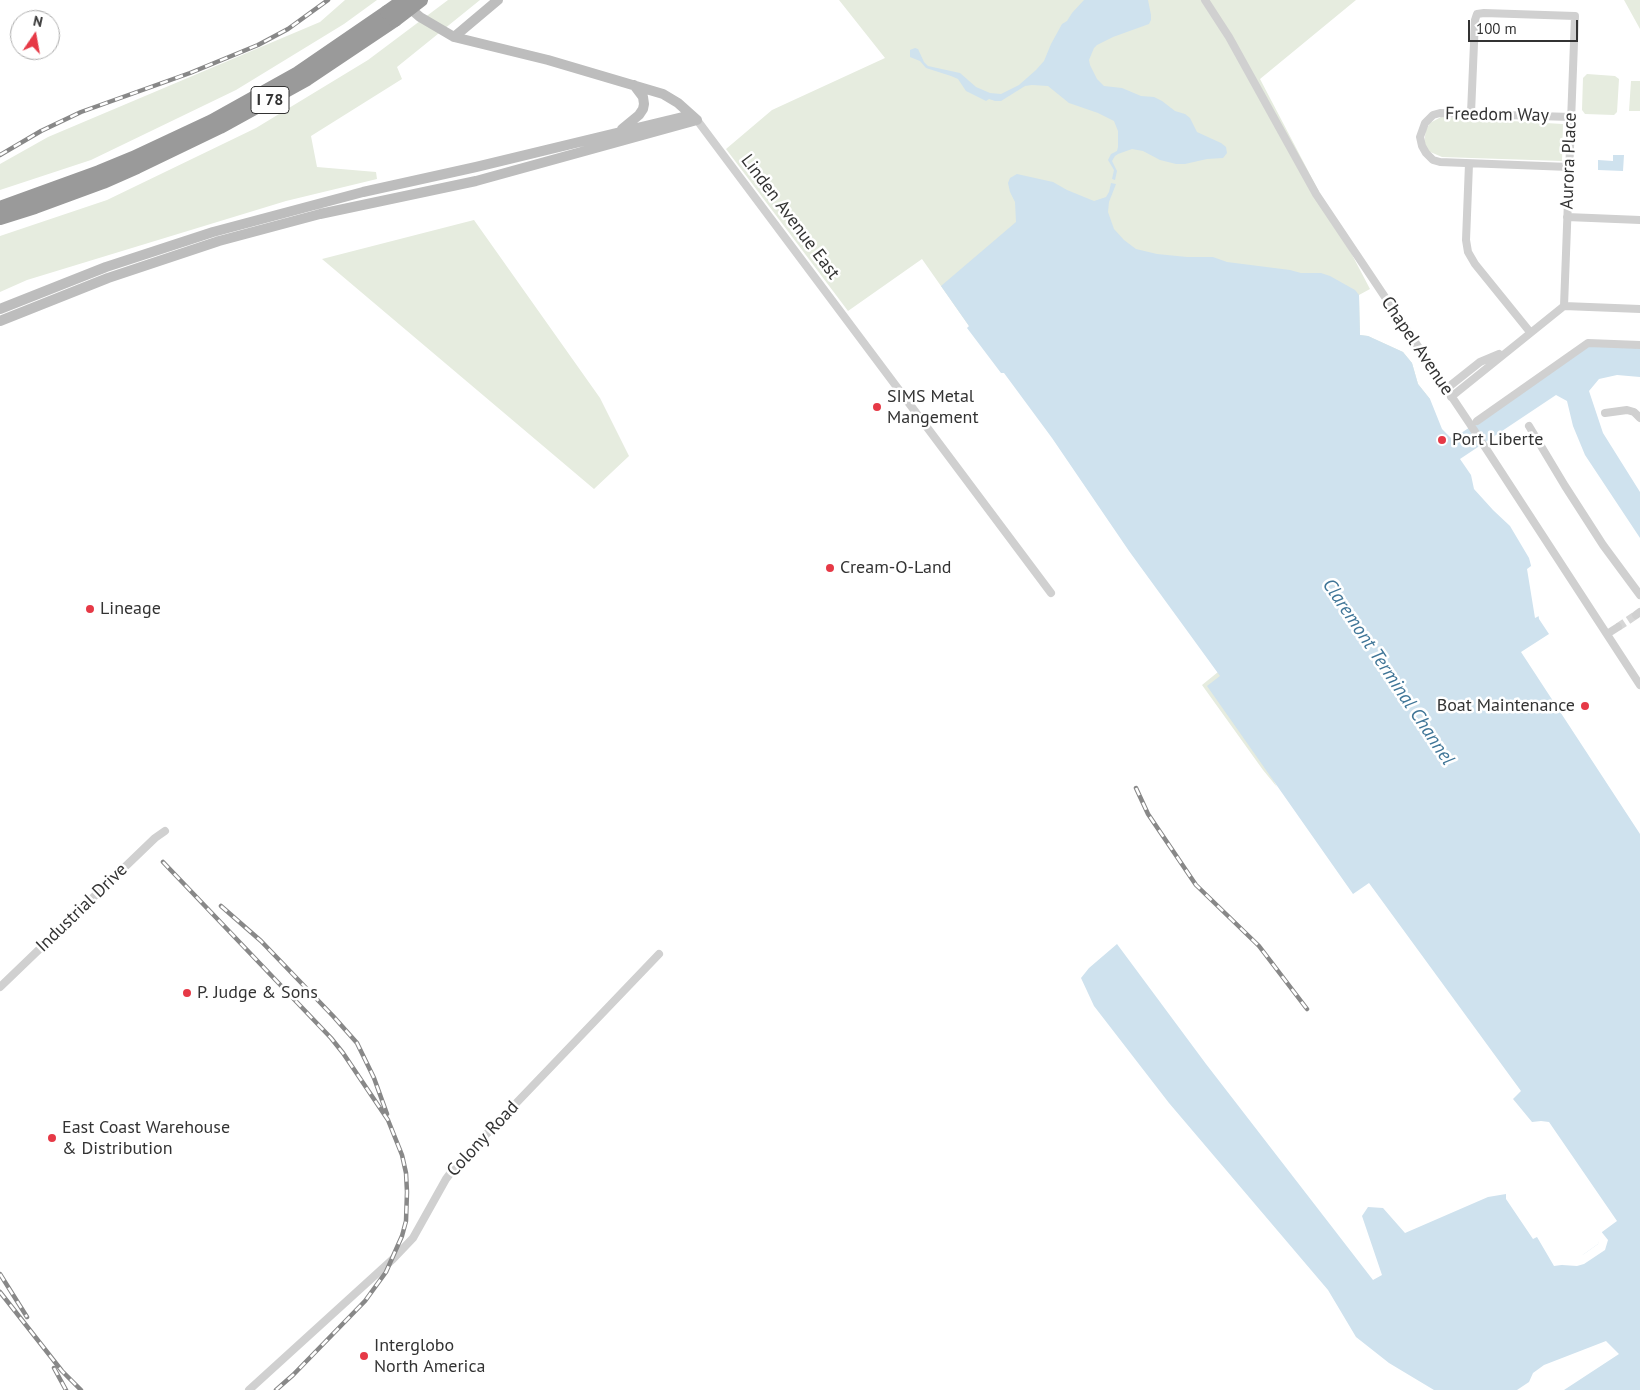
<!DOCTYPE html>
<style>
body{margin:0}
#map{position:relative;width:1640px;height:1390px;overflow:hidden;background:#fff;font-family:"PT Sans",sans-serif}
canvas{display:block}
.north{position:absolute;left:10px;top:10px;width:50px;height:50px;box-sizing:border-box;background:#fff;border:1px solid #adadad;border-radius:50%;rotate:12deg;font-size:14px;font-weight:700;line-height:20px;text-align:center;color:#333}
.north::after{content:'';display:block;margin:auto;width:18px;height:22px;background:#e63946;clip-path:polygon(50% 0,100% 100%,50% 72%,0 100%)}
.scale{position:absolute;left:1468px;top:20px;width:110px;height:22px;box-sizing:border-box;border:2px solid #333;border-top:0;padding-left:6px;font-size:15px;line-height:18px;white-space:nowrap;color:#333;-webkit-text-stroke:4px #fff;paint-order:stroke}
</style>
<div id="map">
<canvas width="1640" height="1390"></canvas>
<div class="north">N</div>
<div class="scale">100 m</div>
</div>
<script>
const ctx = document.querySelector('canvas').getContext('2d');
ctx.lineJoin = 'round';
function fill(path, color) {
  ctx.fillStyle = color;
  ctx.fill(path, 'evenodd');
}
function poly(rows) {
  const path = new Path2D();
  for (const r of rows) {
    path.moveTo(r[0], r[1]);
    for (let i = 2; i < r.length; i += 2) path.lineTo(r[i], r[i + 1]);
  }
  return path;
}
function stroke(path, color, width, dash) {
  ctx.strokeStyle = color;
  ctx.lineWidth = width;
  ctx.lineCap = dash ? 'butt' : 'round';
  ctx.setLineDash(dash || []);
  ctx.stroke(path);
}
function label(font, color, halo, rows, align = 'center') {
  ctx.font = font + ' "PT Sans",sans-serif';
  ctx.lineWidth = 5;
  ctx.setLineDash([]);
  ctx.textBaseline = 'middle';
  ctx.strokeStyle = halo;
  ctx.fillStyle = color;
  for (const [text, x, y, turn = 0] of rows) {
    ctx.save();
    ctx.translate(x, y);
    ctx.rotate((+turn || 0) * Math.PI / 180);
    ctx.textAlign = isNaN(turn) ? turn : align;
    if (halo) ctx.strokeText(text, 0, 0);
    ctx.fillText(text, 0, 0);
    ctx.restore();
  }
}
const green = poly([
 [345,0,377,0,344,24,236,90,91,160,0,190,0,164,48,137,320,22],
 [448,0,480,0,397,67,402,79,311,136,317,167,376,172,377,179,286,201,27,280,0,292,0,236,107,200,256,128,368,60],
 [839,0,1356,0,1260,79,1370,289,1359,295,1360,335,1368,336,1403,352,1412,363,1418,384,1430,399,969,326,922,259,848,311,726,149,772,110,885,58],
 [1624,0,1640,0,1640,29],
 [1587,74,1615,76,1619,79,1617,112,1614,115,1585,114,1582,110,1583,78],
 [1631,81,1640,81,1640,111,1629,111],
 [1441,117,1563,124,1562,161,1442,157,1428,151,1424,142,1426,130,1430,123],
 [474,220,600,398,629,456,594,489,322,259],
 [1218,672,1221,676,1277,787,1263,770,1202,685]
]);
const water = poly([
 [1084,0,1148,0,1151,15,1151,20,1149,24,1113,37,1097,45,1094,48,1089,60,1090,65,1097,79,1104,86,1122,88,1141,96,1154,97,1162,101,1175,111,1185,114,1190,118,1197,132,1221,143,1226,147,1227,153,1223,158,1207,159,1185,164,1176,164,1160,160,1143,151,1132,149,1118,154,1115,156,1112,161,1117,171,1115,180,1112,179,1114,170,1108,160,1111,154,1117,151,1118,147,1118,131,1114,121,1098,113,1069,103,1048,86,1032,85,1025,86,1001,101,995,101,989,99,986,101,966,91,958,79,951,76,926,68,920,61,910,57,910,50,915,48,918,49,924,62,928,66,960,73,976,87,990,93,1001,94,1019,85,1036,70,1044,61,1051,44,1062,24,1067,21,1072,13],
 [1613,155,1624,155,1623,171,1598,170,1598,160,1613,161],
 [1017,174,1053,182,1067,190,1094,201,1106,197,1109,192,1111,183,1116,184,1109,202,1108,212,1114,229,1124,240,1136,249,1157,254,1187,257,1213,257,1227,262,1290,270,1301,273,1321,273,1330,276,1355,290,1359,295,1360,335,1368,336,1403,352,1412,363,1418,384,1430,399,1442,429,1452,439,1502,406,1587,346,1640,348,1640,377,1617,375,1599,379,1589,391,1603,433,1640,492,1640,538,1585,455,1573,426,1567,401,1556,395,1460,459,1471,475,1474,489,1493,510,1510,526,1529,558,1533,573,1539,619,1549,634,1521,652,1640,834,1640,1390,1564,1390,1619,1354,1606,1341,1544,1365,1533,1373,1529,1382,1517,1390,1434,1390,1389,1363,1356,1337,1328,1290,1169,1103,1094,1006,1081,978,1089,968,1117,944,1206,1064,1373,1280,1382,1275,1362,1216,1368,1207,1383,1208,1405,1233,1488,1197,1506,1194,1506,1199,1533,1239,1537,1237,1554,1266,1569,1264,1584,1254,1598,1244,1602,1232,1617,1221,1549,1122,1541,1121,1532,1122,1513,1099,1521,1091,1369,883,1353,894,1207,686,1220,676,1129,551,1052,438,1004,373,1001,373,967,328,969,326,941,286,1016,222,1015,202,1010,192,1008,183,1010,178]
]);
const pier = poly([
 [1531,566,1534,567,1535,573,1541,615,1535,618,1527,569],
 [1600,1230,1608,1240,1605,1250,1584,1264,1577,1266,1562,1265,1564,1262,1584,1254,1598,1244]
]);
const streetTunnel = poly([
 [1618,627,1636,615]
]);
const street = poly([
 [1205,0,1229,37,1316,194,1470,424,1640,685],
 [1471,113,1475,20,1477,14,1484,13,1575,16,1564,306],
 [697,120,1051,593],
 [1469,164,1466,240,1468,252,1475,264,1530,332],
 [1569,167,1440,162,1433,160,1426,153,1422,146,1420,137,1425,123,1433,115,1440,113,1571,117],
 [1567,217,1640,220],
 [1446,389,1480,362,1499,354],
 [1451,397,1564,306,1640,309],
 [1605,413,1627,410,1634,412,1640,418],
 [1477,421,1588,343,1640,345],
 [1529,426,1565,486,1603,545,1640,595],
 [1636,615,1640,612],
 [1607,634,1618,627],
 [0,987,155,838,165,831],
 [249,1390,393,1259,413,1238,446,1179,455,1167,659,954]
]);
const secondary = poly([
 [454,37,498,0],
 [622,129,639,115,643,109,644,104,643,97,634,85],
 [0,309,106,267,213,232,363,192,476,167,691,115],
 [0,321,108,278,219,241,320,214,476,181,697,120,678,103,663,94,548,60,454,37,420,17,406,5]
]);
const highway = poly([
 [0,208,99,172,133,158,212,121,298,73,387,12],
 [0,218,35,207,103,182,137,167,220,127,307,79,395,20]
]);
const rail = poly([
 [0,155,41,131,81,112,190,73,258,45,288,29,328,0],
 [1136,788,1148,814,1196,885,1259,946,1307,1009],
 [163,862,331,1038,343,1053,388,1120,402,1155,406,1173,407,1192,406,1221,402,1236,386,1272,365,1301,293,1375,276,1390],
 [221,906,261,941,333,1016,357,1043,374,1078,387,1114],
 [0,1274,27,1317],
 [0,1292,62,1371,81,1390],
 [54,1368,66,1390]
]);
const highwayBridge = poly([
 [387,12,404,0],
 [395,20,421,0]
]);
const markers = [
 [877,407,5,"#e63946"],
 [1442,440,5,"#e63946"],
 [830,568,5,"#e63946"],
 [90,609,5,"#e63946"],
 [1585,706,5,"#e63946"],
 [187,993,5,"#e63946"],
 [52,1138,5,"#e63946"],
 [364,1356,5,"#e63946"]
];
const shields = [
 [270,100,38]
];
const shieldNames = [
 ["I 78",270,100]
];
const streetNames = [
 ["Freedom Way",1497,115,1],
 ["Aurora Place",1569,161,-88],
 ["Linden Avenue East",790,217,53],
 ["Chapel Avenue",1417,346,56],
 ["Industrial Drive",82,908,-44],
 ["Colony Road",483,1139,-47]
];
const poiNames = [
 ["SIMS Metal",887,397],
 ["Mangement",887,418],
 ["Port Liberte",1452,440],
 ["Cream-O-Land",840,568],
 ["Lineage",100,609],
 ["Boat Maintenance",1575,706,"right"],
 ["P. Judge & Sons",197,993],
 ["East Coast Warehouse",62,1128],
 ["& Distribution",62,1149],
 ["Interglobo",374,1346],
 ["North America",374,1367]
];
const waterNames = [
 ["Claremont Terminal Channel",1388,672,56]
];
fill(green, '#e6ecdf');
fill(water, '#cfe2ee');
fill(pier, '#fff');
stroke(streetTunnel, '#d6d6d6', 8, [8, 4]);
stroke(street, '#d0d0d0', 8);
stroke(secondary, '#bdbdbd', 10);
stroke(highway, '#9a9a9a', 14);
stroke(rail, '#888', 4.5);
stroke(rail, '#fff', 2.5, [8]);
stroke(highwayBridge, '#9a9a9a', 14);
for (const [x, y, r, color] of markers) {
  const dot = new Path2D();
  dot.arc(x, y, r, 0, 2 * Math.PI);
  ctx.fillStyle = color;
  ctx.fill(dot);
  stroke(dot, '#fff', 2);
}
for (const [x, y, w] of shields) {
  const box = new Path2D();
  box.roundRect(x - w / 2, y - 13.5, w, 27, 4);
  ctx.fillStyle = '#fff';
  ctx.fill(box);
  stroke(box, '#333', 1);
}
label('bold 16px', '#333', null, shieldNames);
label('18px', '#333', '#fff', streetNames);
label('18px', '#333', '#fff', poiNames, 'left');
label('italic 19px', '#3f7597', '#fff', waterNames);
</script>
